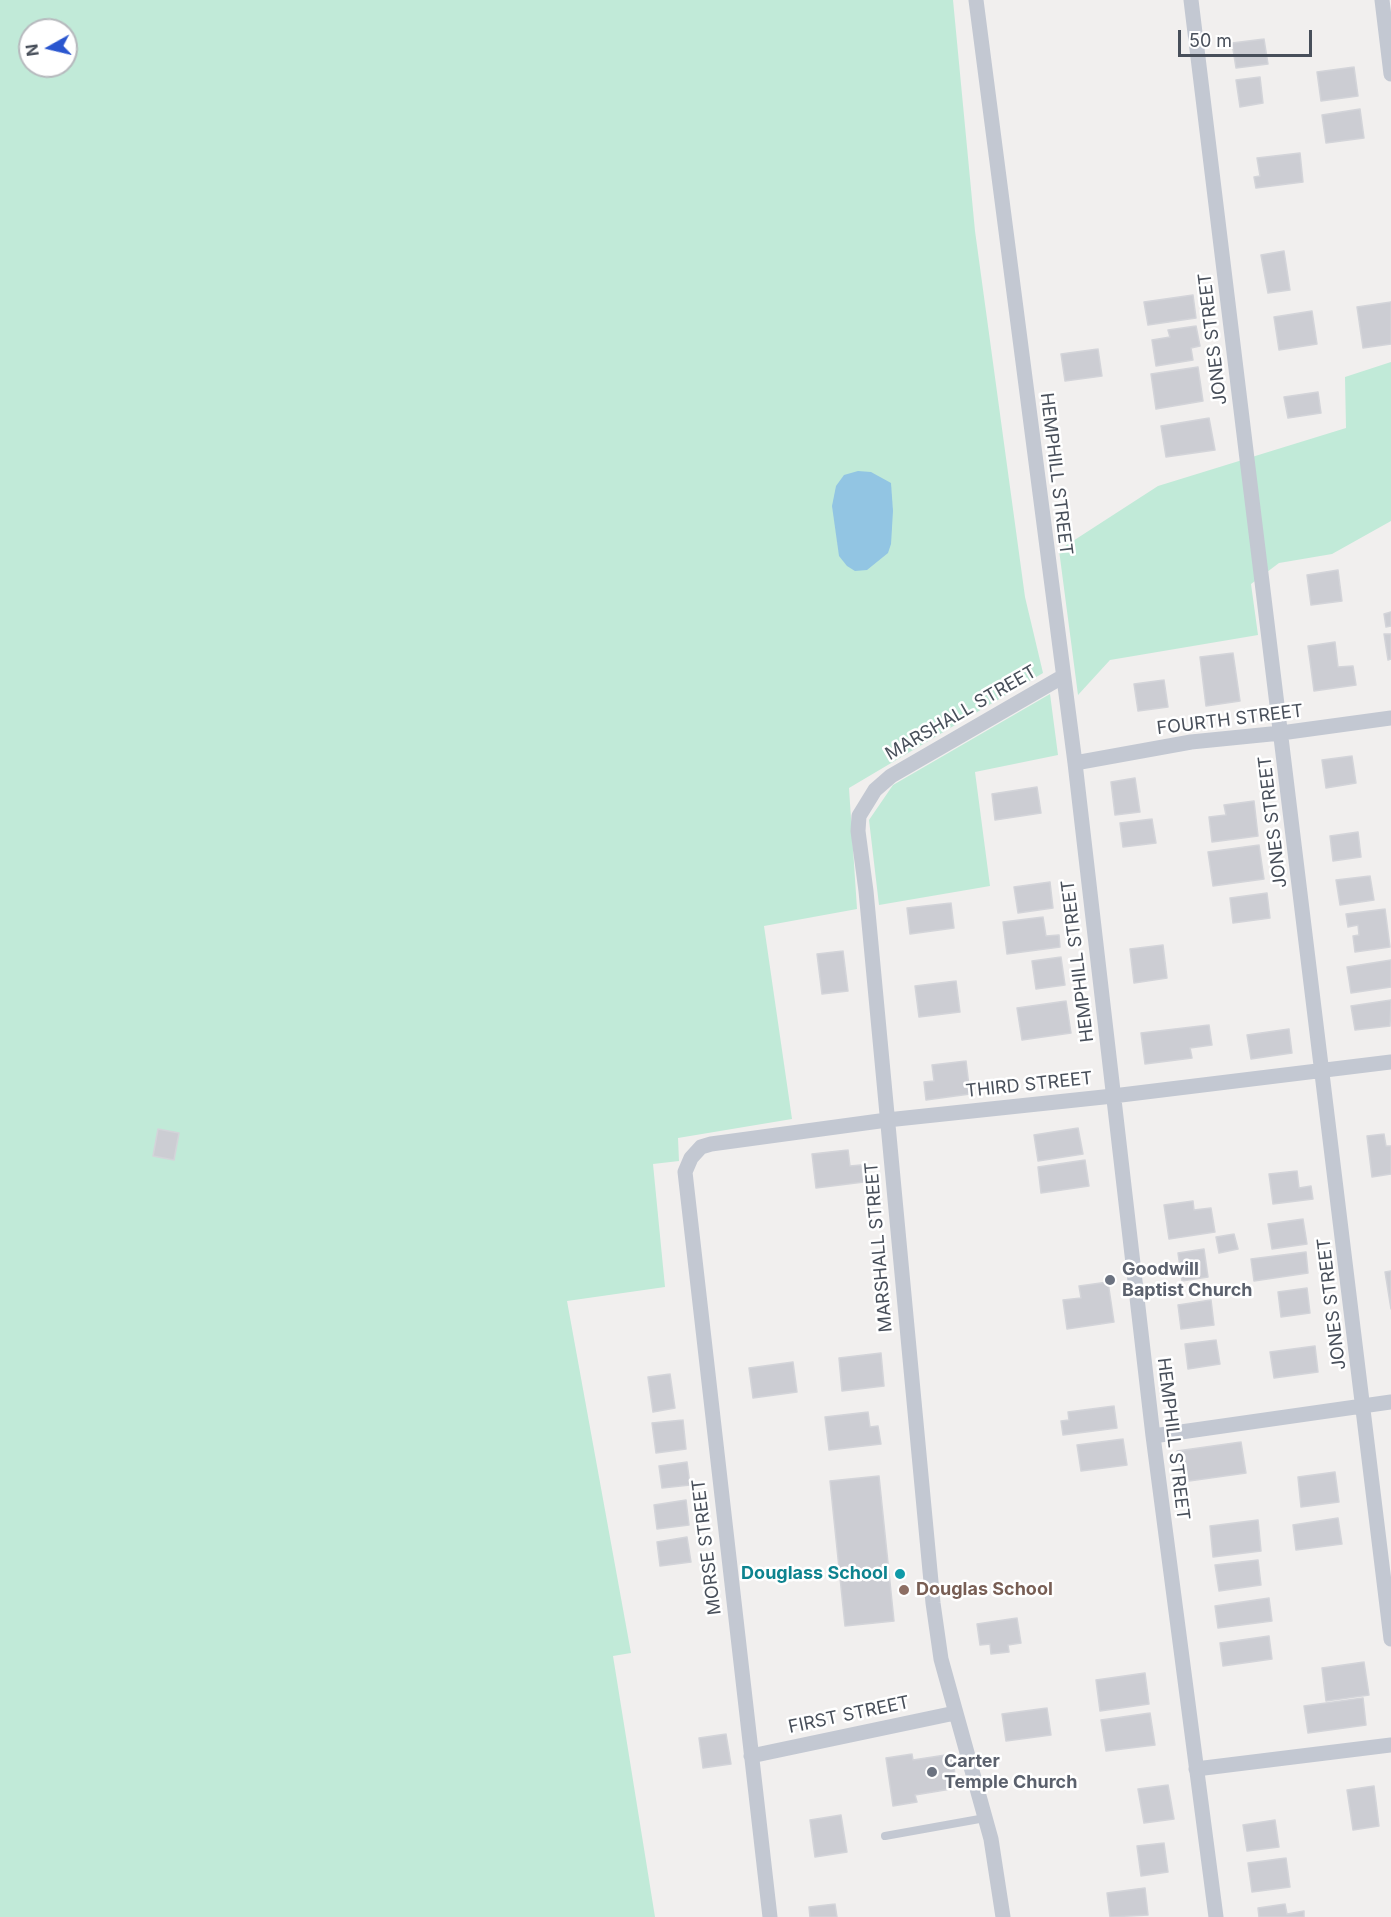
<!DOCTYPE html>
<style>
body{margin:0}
#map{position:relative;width:1391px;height:1917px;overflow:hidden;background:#f1efee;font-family:Inter,sans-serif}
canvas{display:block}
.north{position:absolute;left:18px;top:18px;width:60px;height:60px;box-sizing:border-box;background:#fff;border:2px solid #b6b9bd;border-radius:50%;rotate:262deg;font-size:16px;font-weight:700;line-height:24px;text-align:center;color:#484f5a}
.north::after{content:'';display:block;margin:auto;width:21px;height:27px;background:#2a56cf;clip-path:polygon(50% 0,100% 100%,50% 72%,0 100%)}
.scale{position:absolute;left:1178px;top:30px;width:134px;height:27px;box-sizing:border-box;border:3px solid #484f5a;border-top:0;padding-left:8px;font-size:18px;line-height:21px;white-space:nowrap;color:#484f5a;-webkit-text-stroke:4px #fff;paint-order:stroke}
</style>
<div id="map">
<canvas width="1391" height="1917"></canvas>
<div class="north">N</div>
<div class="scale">50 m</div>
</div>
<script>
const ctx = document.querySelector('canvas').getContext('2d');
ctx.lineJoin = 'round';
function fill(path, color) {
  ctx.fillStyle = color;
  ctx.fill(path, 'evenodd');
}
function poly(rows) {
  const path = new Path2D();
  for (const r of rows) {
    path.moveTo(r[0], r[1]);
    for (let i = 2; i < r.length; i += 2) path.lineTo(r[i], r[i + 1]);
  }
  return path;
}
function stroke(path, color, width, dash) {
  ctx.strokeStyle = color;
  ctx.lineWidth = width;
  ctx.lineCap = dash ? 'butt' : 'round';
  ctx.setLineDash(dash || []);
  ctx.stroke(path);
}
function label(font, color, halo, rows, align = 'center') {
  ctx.font = font + ' Inter,sans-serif';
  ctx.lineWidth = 5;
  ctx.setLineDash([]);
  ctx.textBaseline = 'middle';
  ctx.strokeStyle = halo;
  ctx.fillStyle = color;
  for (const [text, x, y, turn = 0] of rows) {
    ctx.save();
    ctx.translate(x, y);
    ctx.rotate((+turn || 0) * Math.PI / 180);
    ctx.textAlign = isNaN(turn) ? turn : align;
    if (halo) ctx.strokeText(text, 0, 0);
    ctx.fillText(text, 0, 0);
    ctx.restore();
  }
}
const green = poly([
 [0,0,953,0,975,231,1025,597,1043,673,849,788,857,909,764,926,792,1119,678,1138,679,1161,653,1164,665,1287,567,1301,631,1653,613,1656,655,1917,0,1917],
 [30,30,66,30,66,66,30,66],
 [1391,362,1391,521,1332,554,1279,563,1251,584,1258,635,1110,660,1078,695,1059,550,1158,486,1346,428,1345,377],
 [1050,694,1058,755,975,772,990,886,879,905,869,820,893,785]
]);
const water = poly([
 [858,471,871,472,891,483,893,511,891,544,888,553,867,570,855,571,847,566,839,556,832,506,836,486,844,475]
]);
const building = poly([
 [1264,39,1268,64,1236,68,1232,43,1264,39],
 [1354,67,1358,96,1321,101,1317,72,1354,67],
 [1260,77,1263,103,1240,107,1236,80,1260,77],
 [1360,109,1364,138,1326,143,1322,115,1360,109],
 [1300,153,1303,182,1256,188,1254,177,1260,176,1257,158,1300,153],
 [1284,251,1290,290,1268,293,1261,255,1284,251],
 [1193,295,1196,318,1148,325,1144,302,1193,295],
 [1391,302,1391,344,1363,348,1357,307,1391,302],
 [1312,311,1317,344,1279,350,1274,317,1312,311],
 [1196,326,1200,346,1191,348,1193,360,1156,366,1152,340,1170,337,1168,330,1196,326],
 [1098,349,1102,376,1065,381,1061,354,1098,349],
 [1198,367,1203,401,1156,409,1151,374,1198,367],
 [1318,392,1321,413,1288,418,1284,397,1318,392],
 [1209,418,1215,450,1166,457,1161,426,1209,418],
 [1338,570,1342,601,1311,605,1307,575,1338,570],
 [1391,612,1391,626,1386,627,1384,614,1391,612],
 [1384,634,1391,634,1391,659,1388,660,1384,634],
 [1335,642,1338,667,1353,666,1356,685,1314,691,1308,646,1335,642],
 [1233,653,1240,701,1206,706,1200,657,1233,653],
 [1164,680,1168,707,1138,711,1134,684,1164,680],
 [1352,756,1356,783,1326,788,1322,760,1352,756],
 [1135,778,1140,812,1115,815,1111,782,1135,778],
 [1037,787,1041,813,995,820,992,794,1037,787],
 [1254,801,1258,836,1212,842,1209,817,1226,815,1224,805,1254,801],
 [1152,819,1156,843,1123,847,1120,823,1152,819],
 [1358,832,1361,857,1333,861,1330,836,1358,832],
 [1259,845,1264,879,1213,886,1208,852,1259,845],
 [1370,876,1374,900,1340,905,1336,880,1370,876],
 [1050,882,1053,908,1018,913,1014,887,1050,882],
 [1267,893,1270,918,1233,923,1230,898,1267,893],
 [951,903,954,928,910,934,907,908,951,903],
 [1385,909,1390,947,1355,952,1353,936,1359,935,1358,925,1348,927,1346,914,1385,909],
 [1043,917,1046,936,1059,935,1060,947,1007,954,1003,922,1043,917],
 [1163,945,1167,978,1134,983,1130,949,1163,945],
 [843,951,848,991,822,994,817,954,843,951],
 [1061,957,1065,985,1036,989,1032,961,1061,957],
 [1391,960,1391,987,1351,993,1347,967,1391,960],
 [956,981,960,1012,919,1017,915,986,956,981],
 [1391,1000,1390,1026,1355,1030,1351,1006,1391,1000],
 [1066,1001,1071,1033,1022,1040,1017,1008,1066,1001],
 [1209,1025,1212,1045,1190,1048,1192,1058,1145,1064,1141,1033,1209,1025],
 [1289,1029,1292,1053,1251,1059,1247,1035,1289,1029],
 [966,1061,970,1094,926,1100,924,1082,934,1081,932,1065,966,1061],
 [1078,1128,1083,1154,1038,1161,1034,1135,1078,1128],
 [158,1129,179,1133,174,1160,153,1156,158,1129],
 [1384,1134,1386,1146,1391,1146,1391,1174,1372,1177,1367,1136,1384,1134],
 [848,1150,850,1166,861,1165,864,1182,816,1188,812,1154,848,1150],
 [1085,1160,1089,1186,1041,1193,1038,1167,1085,1160],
 [1297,1171,1299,1188,1311,1186,1313,1199,1273,1204,1269,1174,1297,1171],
 [1193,1201,1194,1210,1211,1208,1215,1232,1169,1239,1164,1205,1193,1201],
 [1303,1219,1307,1244,1272,1249,1268,1224,1303,1219],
 [1234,1234,1238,1249,1219,1253,1216,1237,1234,1234],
 [1204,1249,1208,1277,1182,1281,1178,1253,1204,1249],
 [1306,1252,1308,1273,1254,1281,1251,1259,1306,1252],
 [1391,1271,1391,1309,1385,1272,1391,1271],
 [1108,1282,1114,1322,1067,1329,1063,1300,1081,1298,1079,1286,1108,1282],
 [1307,1288,1310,1313,1281,1317,1278,1292,1307,1288],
 [1211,1300,1214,1325,1181,1329,1178,1305,1211,1300],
 [1216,1340,1220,1364,1188,1369,1185,1344,1216,1340],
 [1315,1346,1318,1372,1274,1378,1270,1352,1315,1346],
 [881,1353,884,1386,842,1391,839,1358,881,1353],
 [793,1362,797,1392,753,1398,749,1368,793,1362],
 [670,1374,675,1408,653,1412,648,1377,670,1374],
 [1114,1406,1117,1428,1063,1435,1061,1421,1069,1420,1068,1412,1114,1406],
 [868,1412,870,1427,878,1426,881,1444,829,1450,825,1417,868,1412],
 [683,1420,686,1449,656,1453,652,1423,683,1420],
 [1123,1439,1127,1465,1081,1471,1077,1445,1123,1439],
 [1241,1442,1246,1473,1182,1482,1177,1451,1241,1442],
 [687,1462,690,1485,662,1488,659,1466,687,1462],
 [1335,1472,1339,1502,1301,1507,1298,1477,1335,1472],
 [879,1476,894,1621,845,1626,830,1481,879,1476],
 [686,1500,689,1525,657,1529,654,1505,686,1500],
 [1338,1518,1342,1544,1296,1550,1293,1525,1338,1518],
 [1258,1520,1261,1551,1213,1557,1210,1526,1258,1520],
 [687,1537,691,1562,660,1566,657,1542,687,1537],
 [1258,1560,1261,1585,1219,1591,1215,1565,1258,1560],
 [1269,1598,1272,1621,1218,1628,1215,1606,1269,1598],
 [1017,1618,1021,1643,1008,1645,1009,1652,991,1654,990,1644,980,1645,977,1624,1017,1618],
 [1269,1636,1272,1659,1223,1666,1220,1643,1269,1636],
 [1364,1662,1369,1695,1326,1701,1322,1668,1364,1662],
 [1145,1673,1149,1704,1100,1711,1096,1680,1145,1673],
 [1363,1698,1366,1725,1308,1733,1304,1706,1363,1698],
 [1047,1708,1051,1735,1006,1741,1002,1714,1047,1708],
 [1150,1713,1155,1745,1106,1751,1101,1720,1150,1713],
 [726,1734,731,1764,703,1768,699,1738,726,1734],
 [912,1754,913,1760,952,1754,957,1788,915,1795,917,1802,893,1806,886,1758,912,1754],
 [1168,1785,1174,1819,1144,1823,1138,1789,1168,1785],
 [1374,1786,1379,1826,1353,1830,1347,1790,1374,1786],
 [841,1815,847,1852,815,1857,810,1820,841,1815],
 [1275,1820,1279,1847,1247,1851,1243,1825,1275,1820],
 [1164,1843,1168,1872,1141,1876,1137,1846,1164,1843],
 [1286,1858,1290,1887,1252,1892,1248,1863,1286,1858],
 [1145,1888,1148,1915,1110,1917,1107,1893,1145,1888],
 [835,1904,837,1917,810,1917,809,1907,835,1904],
 [1285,1904,1287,1914,1304,1911,1304,1917,1259,1917,1258,1908,1285,1904]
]);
const service = poly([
 [885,1836,985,1818]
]);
const minor = poly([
 [976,0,1075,763,1153,1436,1216,1917],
 [1191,0,1391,1639],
 [1382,0,1391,74],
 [1075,763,1191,742,1281,733,1391,718],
 [1153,1436,1391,1402],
 [751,1756,955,1713],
 [1196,1769,1391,1745],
 [770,1917,685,1172,691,1158,701,1147,711,1144,887,1120,1113,1096,1391,1062],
 [1003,1917,991,1839,941,1659,933,1603,866,891,858,831,859,816,875,790,891,776,1062,677]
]);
const markers = [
 [1110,1280,6,"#6b7280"],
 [900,1574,6,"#0f9aa8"],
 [904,1590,6,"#8d6e63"],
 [932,1772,6,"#6b7280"]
];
const streetNames = [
 ["JONES STREET",1213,339,-97],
 ["HEMPHILL STREET",1056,474,83],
 ["MARSHALL STREET",961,713,-30],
 ["FOURTH STREET",1230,720,-7],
 ["JONES STREET",1273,822,-97],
 ["HEMPHILL STREET",1078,961,-97],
 ["THIRD STREET",1029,1085,-6],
 ["MARSHALL STREET",879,1247,-95],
 ["JONES STREET",1332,1304,-97],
 ["HEMPHILL STREET",1173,1439,83],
 ["MORSE STREET",707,1547,-97],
 ["FIRST STREET",849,1715,-12]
];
const worshipNames = [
 ["Goodwill",1122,1270],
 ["Baptist Church",1122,1291],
 ["Carter",944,1762],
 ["Temple Church",944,1783]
];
const cultureNames = [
 ["Douglass School",888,1574]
];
const educationNames = [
 ["Douglas School",916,1590]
];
fill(green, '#c1ead8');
fill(water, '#92c5e3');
fill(building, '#cccdd3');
stroke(building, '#d3d4d9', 1.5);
stroke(service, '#c3c8d2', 8);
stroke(minor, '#c3c8d2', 15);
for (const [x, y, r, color] of markers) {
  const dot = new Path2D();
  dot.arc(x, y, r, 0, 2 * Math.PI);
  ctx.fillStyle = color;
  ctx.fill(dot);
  stroke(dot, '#fff', 2);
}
label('18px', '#484f5a', '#fff', streetNames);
label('bold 18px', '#5b616d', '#fff', worshipNames, 'left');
label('bold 18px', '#0d838f', '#fff', cultureNames, 'right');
label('bold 18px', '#785e54', '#fff', educationNames, 'left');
</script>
